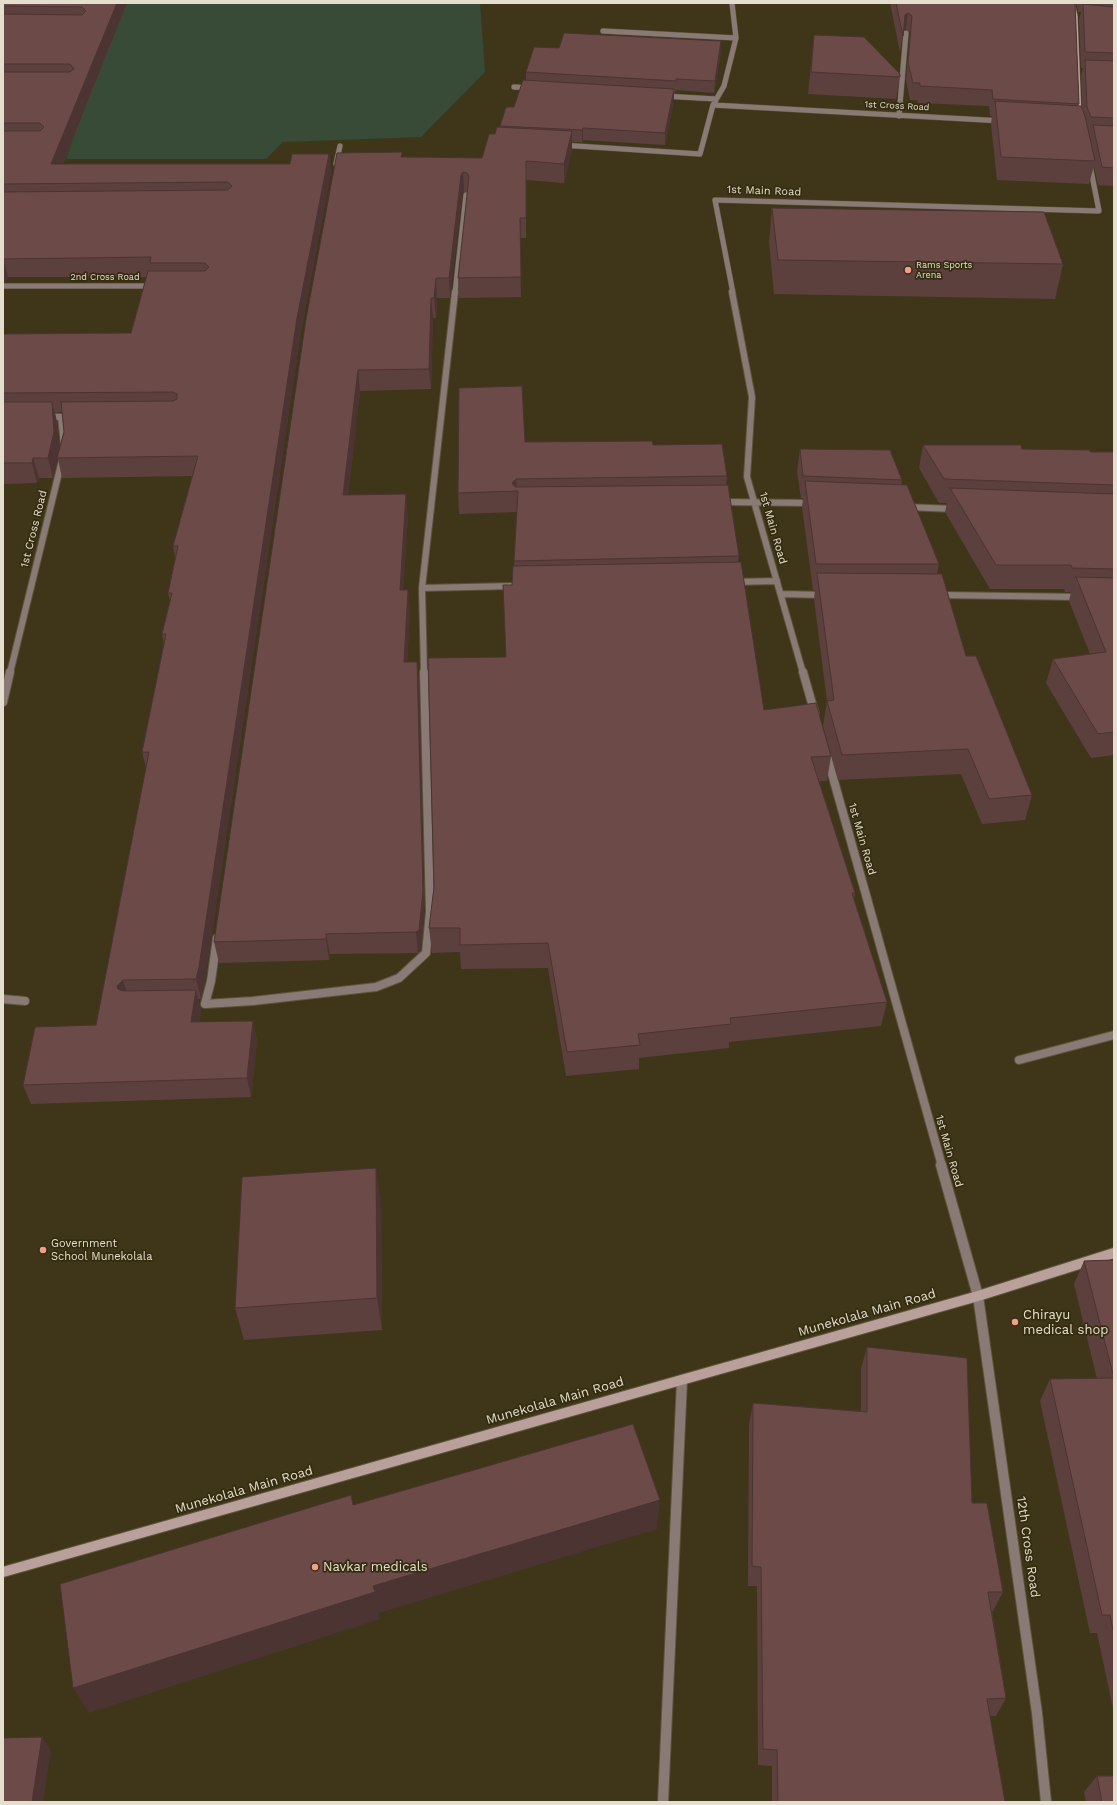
<!DOCTYPE html>
<style>
body{margin:0}
#map{position:relative;width:1117px;height:1805px;overflow:hidden;background:#3f361a;font-family:"Work Sans",sans-serif}
canvas{display:block}
.frame{position:absolute;inset:0;border:4px solid #e3dece;pointer-events:none}
</style>
<div id="map">
<canvas width="1117" height="1805"></canvas>
<div class="frame"></div>
</div>
<script>
const ctx = document.querySelector('canvas').getContext('2d');
ctx.lineJoin = 'round';
function fill(path, color) {
  ctx.fillStyle = color;
  ctx.fill(path, 'evenodd');
}
function poly(rows) {
  const path = new Path2D();
  for (const r of rows) {
    path.moveTo(r[0], r[1]);
    for (let i = 2; i < r.length; i += 2) path.lineTo(r[i], r[i + 1]);
  }
  return path;
}
function stroke(path, color, width, dash) {
  ctx.strokeStyle = color;
  ctx.lineWidth = width;
  ctx.lineCap = dash ? 'butt' : 'round';
  ctx.setLineDash(dash || []);
  ctx.stroke(path);
}
function label(font, color, halo, rows, align = 'center') {
  ctx.font = font + ' "Work Sans",sans-serif';
  ctx.lineWidth = 3.5;
  ctx.setLineDash([]);
  ctx.textBaseline = 'middle';
  ctx.strokeStyle = halo;
  ctx.fillStyle = color;
  for (const [text, x, y, turn = 0] of rows) {
    ctx.save();
    ctx.translate(x, y);
    ctx.rotate((+turn || 0) * Math.PI / 180);
    ctx.textAlign = isNaN(turn) ? turn : align;
    if (halo) ctx.strokeText(text, 0, 0);
    ctx.fillText(text, 0, 0);
    ctx.restore();
  }
}
const green = poly([
 [122,3,480,3,485,72,421,137,283,142,266,159,66,159]
]);
const lane = poly([
 [1019,1060,1114,1035]
]);
const streetFar3 = poly([
 [603,31,736,38],
 [514,87,531,88],
 [663,96,716,99],
 [713,105,1003,121],
 [899,116,906,33],
 [561,145,700,154,713,105,724,86,736,38,732,3],
 [336,164,340,146],
 [3,286,154,286],
 [455,293,466,195],
 [733,293,715,200,1099,211,1090,165]
]);
const streetFar2 = poly([
 [732,292,752,397,747,477,803,673],
 [46,417,61,417,64,446],
 [721,502,813,503],
 [905,507,955,509],
 [734,582,777,581],
 [422,588,514,586],
 [782,594,825,595],
 [938,595,1081,597],
 [10,673,62,460],
 [424,673,422,588,455,292]
]);
const streetFar1 = poly([
 [803,672,815,714],
 [3,702,10,672],
 [827,756,942,1166],
 [217,938,211,981,205,1004,253,1001,376,987,399,978,426,953,430,912,424,672],
 [3,999,25,1001]
]);
const street = poly([
 [941,1165,978,1296,1037,1713,1046,1802],
 [663,1802,682,1380]
]);
const secondaryFar1 = poly([
 [1072,3,1075,16,1079,116]
]);
const secondary = poly([
 [3,1572,978,1296,1114,1253]
]);
const wall = poly([
 [3,3,127,3,63,164,290,164,329,154,331,172,300,337,204,987,201,999,198,999,201,1010,199,1022,253,1021,257,1041,251,1097,31,1104,23,1085,96,1025,146,768,142,752,164,643,162,634,170,601,168,593,175,559,173,546,192,476,62,478,58,459,53,478,39,478,37,483,3,484,3,334,131,333,146,277,8,277,6,282,3,283],
 [62,412,64,432,59,449,57,422,55,413],
 [890,3,1075,3,1079,104,1078,106,1082,109,1081,76,1083,68,1081,68,1079,20,1081,12,1078,12,1076,3,1114,3,1114,186,1098,185,1094,166,1089,184,997,180,991,124,992,116,990,116,989,106,918,103,917,100,910,100,906,80,910,32,906,29,903,31,900,52],
 [814,35,900,74,896,99,808,94],
 [721,41,721,52,714,93,676,90,675,93,674,92,674,100,665,145,583,140,582,142,572,142,572,150,564,183,526,180,526,238,520,238,521,297,459,298,458,278,468,192,464,192,462,195,450,298,437,298,436,318,433,318,431,389,360,391,348,495,408,515,403,590,408,590,410,611,407,662,417,662,419,683,424,912,421,950,418,953,330,954,329,960,219,963,214,942,402,157,482,158,495,134,500,127,500,126,514,107,526,80,526,72,559,48],
 [772,208,1063,264,1055,299,774,294,769,242],
 [525,442,653,445,727,476,726,485,739,556,738,562,764,710,831,756,827,781,819,781,855,893,854,900,887,1002,881,1026,729,1042,729,1048,639,1058,639,1069,566,1076,548,968,461,969,460,952,432,953,429,928,506,657,503,585,512,585,514,566,517,512,459,514,458,493],
 [923,445,1022,449,1090,452,1114,452,1114,755,1091,758,1046,683,1053,659,1090,654,1069,601,1071,592,1065,592,1064,589,990,589,945,512,947,503,939,503,919,468],
 [800,449,902,480,901,485,939,564,937,574,966,656,1032,795,1025,820,982,824,961,774,838,780,823,726,827,701,814,599,815,590,813,590,802,507,803,498,801,498,797,471],
 [381,1203,382,1330,244,1340,235,1308],
 [1114,1260,1114,1713,1097,1633,1090,1633,1040,1401,1050,1379,1097,1379,1074,1284,1084,1261],
 [867,1347,972,1503,1003,1592,993,1611,992,1611,1006,1698,996,1716,990,1716,1005,1802,772,1802,772,1766,758,1765,757,1586,748,1586,749,1425,753,1403,861,1411,861,1369],
 [1097,1776,1114,1802,1086,1802,1084,1792]
]);
const shadedWall = poly([
 [117,3,127,3,55,183,51,164],
 [908,13,906,29,903,31,905,15],
 [721,41,721,52,714,93,715,81],
 [674,89,674,100,665,145,665,133],
 [583,128,583,140,582,142,582,130],
 [572,131,572,150,564,183,564,164],
 [329,154,331,172,300,337,204,987,201,999,196,979,297,318],
 [463,172,464,192,462,195,450,298,449,278,461,175],
 [3,258,8,277,6,282,3,283],
 [436,278,437,298,436,318,434,298],
 [431,298,433,318,431,389,429,369],
 [358,370,360,391,346,516,343,495],
 [52,402,57,422,59,452,57,458,58,459,53,478,48,458],
 [33,458,39,478,37,483,32,463],
 [516,479,517,491,512,483],
 [406,494,408,515,402,611,400,590],
 [408,590,410,611,406,683,404,662],
 [417,662,419,683,424,912,421,950,418,953,416,932],
 [326,934,330,954,329,960,326,939],
 [123,980,129,1000,124,1006,117,986],
 [196,990,201,1010,196,1042,191,1022],
 [253,1021,257,1041,251,1097,247,1078],
 [376,1168,381,1203,382,1330,377,1298],
 [660,1500,657,1529,379,1613,380,1619,89,1713,73,1688,373,1586],
 [42,1737,51,1750,43,1802,32,1802]
]);
const building = poly([
 [3,3,117,3,51,164,290,164,292,154,329,154,297,318,199,967,196,979,123,980,117,986,118,989,123,991,196,990,191,1022,253,1021,247,1078,23,1085,35,1027,96,1025,149,752,142,752,166,634,162,634,172,593,168,593,178,546,173,546,198,456,57,458,64,432,61,402,173,401,177,399,177,394,173,392,3,393,3,334,131,333,148,271,205,271,209,267,205,263,150,263,151,257,3,259,3,192,228,190,232,186,228,182,3,184,3,131,40,131,44,127,40,123,3,123,3,72,70,72,74,69,70,64,3,64,3,14,82,15,86,11,82,7,3,6,3,3],
 [896,3,1075,3,1079,104,993,99,992,90,920,86,920,83,913,83,908,63,912,16,908,13,905,15,903,36,896,3],
 [1083,4,1114,7,1114,53,1085,52,1083,4],
 [564,33,721,41,715,81,676,79,676,81,526,72,534,47,559,48,564,33],
 [814,35,864,37,900,74,900,77,811,72,814,35],
 [1085,60,1114,61,1114,118,1091,117,1087,107,1085,60],
 [523,80,674,89,665,133,583,128,582,130,500,126,506,107,514,107,523,80],
 [995,101,1081,106,1085,116,1095,161,1001,157,995,101],
 [1093,125,1114,126,1114,168,1102,167,1093,125],
 [497,127,572,131,564,164,526,161,526,218,520,218,521,277,458,278,469,176,467,173,463,172,461,175,449,278,436,278,434,298,431,298,429,369,358,370,343,495,406,494,400,590,408,590,404,662,417,662,423,891,419,930,416,932,326,934,326,939,214,942,306,319,337,153,402,152,401,157,482,158,489,134,495,134,497,127],
 [772,208,1044,212,1063,264,778,260,772,208],
 [522,386,525,442,652,441,653,445,722,444,727,476,516,479,512,483,515,487,728,485,739,556,514,561,518,491,458,493,459,388,522,386],
 [3,402,52,402,54,432,48,458,33,458,32,463,3,463,3,402],
 [923,445,1021,445,1022,449,1090,450,1090,452,1114,452,1114,485,944,479,923,445],
 [800,449,890,450,902,480,803,476,800,449],
 [805,481,907,485,939,564,816,564,805,481],
 [950,488,1114,494,1114,569,1072,568,1071,565,996,565,950,488],
 [741,562,764,710,816,703,831,756,811,757,855,893,852,893,887,1002,730,1018,731,1024,638,1034,640,1045,567,1052,548,943,460,945,460,928,429,928,434,887,428,658,506,657,503,585,512,585,513,566,741,562],
 [817,573,942,574,966,656,976,656,1032,795,989,799,968,749,842,755,827,701,834,700,817,573],
 [1076,577,1114,578,1114,732,1098,734,1053,659,1106,652,1076,577],
 [376,1168,377,1298,235,1308,242,1177,376,1168],
 [1114,1260,1114,1635,1110,1615,1102,1615,1050,1379,1114,1378,1084,1261,1114,1260],
 [867,1347,967,1358,972,1503,987,1503,1003,1592,988,1592,1006,1698,987,1699,1005,1802,778,1802,777,1750,763,1749,761,1567,752,1566,753,1403,867,1412,867,1347],
 [633,1424,660,1500,373,1586,375,1592,73,1688,60,1584,351,1495,353,1505,633,1424],
 [42,1737,32,1802,3,1802,3,1738,42,1737],
 [1097,1776,1114,1776,1114,1802,1102,1802,1097,1776]
]);
const markers = [
 [908,270,4,"#f49e88"],
 [43,1250,4,"#f49e88"],
 [1015,1322,4,"#f49e88"],
 [315,1567,4,"#f49e88"]
];
const farStreetnames = [
 ["1st Cross Road",897,106,3],
 ["2nd Cross Road",105,277]
];
const farPoinames = [
 ["Rams Sports",916,265],
 ["Arena",916,275]
];
const streetNames = [
 ["1st Main Road",764,191,2],
 ["1st Main Road",773,528,74],
 ["1st Cross Road",34,529,-76],
 ["1st Main Road",862,839,74],
 ["1st Main Road",949,1151,74]
];
const poiNames = [
 ["Government",51,1244],
 ["School Munekolala",51,1257]
];
const nearStreetnames = [
 ["Munekolala Main Road",867,1313,-16],
 ["Munekolala Main Road",555,1401,-16],
 ["Munekolala Main Road",244,1490,-16],
 ["12th Cross Road",1028,1547,82]
];
const nearPoinames = [
 ["Chirayu",1023,1315],
 ["medical shop",1023,1330],
 ["Navkar medicals",323,1567]
];
fill(green, '#374b37');
stroke(lane, '#5d543a', 10);
stroke(streetFar3, '#5d543a', 6);
stroke(streetFar2, '#5d543a', 8);
stroke(streetFar1, '#5d543a', 10);
stroke(street, '#5d543a', 12);
stroke(secondaryFar1, '#5d543a', 6);
stroke(secondary, '#5d543a', 12);
stroke(lane, '#8a7a76', 8);
stroke(streetFar3, '#8a7a76', 5);
stroke(streetFar2, '#8a7a76', 6);
stroke(streetFar1, '#8a7a76', 8);
stroke(street, '#8a7a76', 10);
stroke(secondaryFar1, '#b9a09a', 5);
stroke(secondary, '#b9a09a', 10);
fill(wall, '#5c403d');
fill(shadedWall, '#4b3432');
fill(building, '#6b4a47');
stroke(building, '#4b3432', 1);
for (const [x, y, r, color] of markers) {
  const dot = new Path2D();
  dot.arc(x, y, r, 0, 2 * Math.PI);
  ctx.fillStyle = color;
  ctx.fill(dot);
  stroke(dot, '#352c10', 1.5);
}
label('9px', '#e3dece', '#352c10', farStreetnames);
label('9px', '#e3dece', '#352c10', farPoinames, 'left');
label('11px', '#e3dece', '#352c10', streetNames);
label('11px', '#e3dece', '#352c10', poiNames, 'left');
label('13px', '#e3dece', '#352c10', nearStreetnames);
label('13px', '#e3dece', '#352c10', nearPoinames, 'left');
</script>
